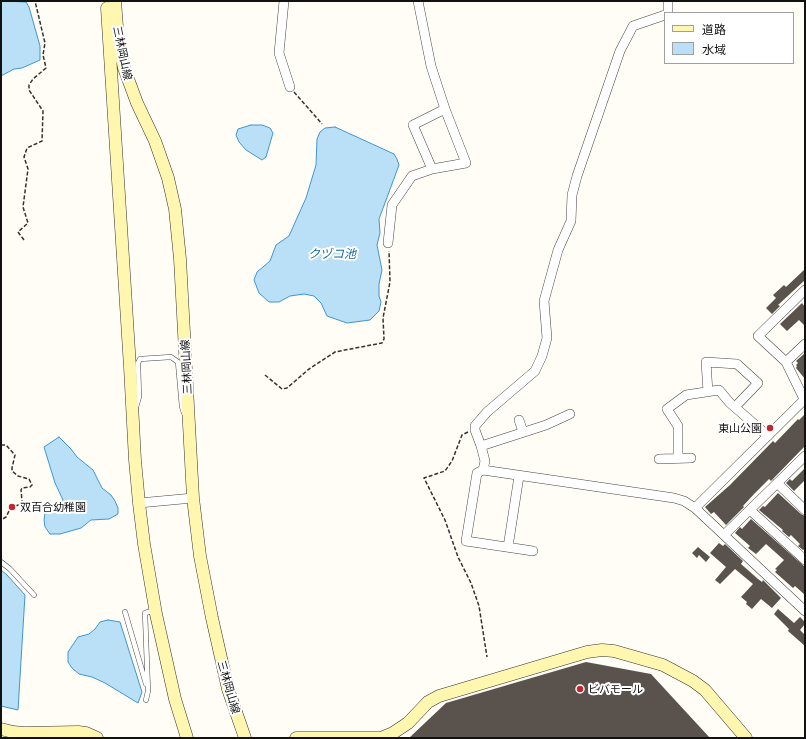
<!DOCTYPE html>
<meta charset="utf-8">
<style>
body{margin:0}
#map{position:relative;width:806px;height:739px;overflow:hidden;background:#fffdf5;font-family:Georgia,"Noto Sans JP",serif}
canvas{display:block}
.frame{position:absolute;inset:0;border:2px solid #111;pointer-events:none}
.legend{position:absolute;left:664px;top:12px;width:130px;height:52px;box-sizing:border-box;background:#fff;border:1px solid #a0a0a0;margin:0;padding:5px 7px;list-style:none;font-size:12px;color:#111}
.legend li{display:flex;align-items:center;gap:8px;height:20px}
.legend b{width:20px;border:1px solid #a0a0a0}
</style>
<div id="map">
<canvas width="806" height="739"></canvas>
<div class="frame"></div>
<ul class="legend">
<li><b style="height:5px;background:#fff6b0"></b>道路</li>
<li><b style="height:11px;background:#b9e0f7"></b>水域</li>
</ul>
</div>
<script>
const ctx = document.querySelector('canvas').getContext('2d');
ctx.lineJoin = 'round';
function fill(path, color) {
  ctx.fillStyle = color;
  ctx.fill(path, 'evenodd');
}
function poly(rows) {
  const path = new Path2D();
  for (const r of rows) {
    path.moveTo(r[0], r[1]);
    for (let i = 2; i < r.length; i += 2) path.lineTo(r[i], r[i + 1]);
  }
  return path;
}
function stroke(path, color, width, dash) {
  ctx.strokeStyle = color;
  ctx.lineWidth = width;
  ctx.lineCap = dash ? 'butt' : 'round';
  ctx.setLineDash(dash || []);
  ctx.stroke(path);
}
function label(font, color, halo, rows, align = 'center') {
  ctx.font = font + ' Georgia,"Noto Sans JP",serif';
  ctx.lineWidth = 4;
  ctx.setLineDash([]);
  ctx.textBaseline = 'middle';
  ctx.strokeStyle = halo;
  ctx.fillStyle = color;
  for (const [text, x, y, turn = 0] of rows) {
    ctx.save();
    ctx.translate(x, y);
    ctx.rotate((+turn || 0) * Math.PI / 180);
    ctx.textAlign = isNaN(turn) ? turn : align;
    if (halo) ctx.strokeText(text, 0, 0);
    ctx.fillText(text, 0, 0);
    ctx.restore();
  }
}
const water = poly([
 [1,1,26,2,29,7,40,46,40,60,22,68,14,69,1,76,1,1],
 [251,125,262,125,270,128,273,133,266,157,262,160,246,150,239,142,236,135,238,129,251,125],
 [335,127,394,154,397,159,399,165,379,219,380,233,377,245,382,270,379,284,379,296,381,302,379,311,370,320,347,323,327,316,321,303,314,296,304,294,290,296,279,302,269,302,259,293,254,280,257,272,270,261,276,245,289,236,306,198,316,165,317,139,320,132,325,128,335,127],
 [59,437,71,449,77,457,93,470,102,488,111,495,115,501,118,508,118,514,109,519,91,520,81,528,60,534,50,534,45,527,44,520,45,513,58,506,63,500,55,483,44,447,59,437],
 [1,570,7,575,25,595,18,710,1,706,1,570],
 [108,620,120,622,142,692,138,703,105,683,92,677,79,674,72,668,68,662,68,652,78,637,89,634,95,629,100,622,108,620]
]);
const building = poly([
 [805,269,805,280,778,305,780,306,772,314,766,308,776,298,773,295,784,285,786,287],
 [802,303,805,307,805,326,799,320,787,331,780,324],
 [805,353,805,379,796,368,797,366,796,365,798,363,796,361],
 [805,414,805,446,771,481,769,479,754,494,743,506,744,507,726,525,714,512,711,514,705,507,730,485,773,441,775,443,798,419,799,420],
 [805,468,805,480,794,491,786,483,790,479,792,481],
 [778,493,801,514,805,516,805,549,803,550,798,546,800,544,791,535,789,537,782,531,783,530,759,510,763,506,765,507],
 [751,519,805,567,805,595,795,586,793,588,775,572,777,570,775,569,784,560,766,544,756,554,748,548,750,546,735,533,740,527,742,529],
 [719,543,723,546,725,544,743,561,741,564,758,579,762,582,763,580,781,598,772,608,761,599,752,609,746,604,747,602,741,597,753,584,735,569,720,584,715,580,726,567,710,553],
 [698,547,710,557,706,562,699,555,697,558,692,553],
 [778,609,794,623,800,617,805,622,805,624,800,630,805,635,805,646,788,631,789,629,774,614],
 [586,662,651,674,710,738,586,738,585,737,581,738,409,738,446,703]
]);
const path = poly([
 [294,92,322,124],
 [24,240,18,232,28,223,23,207,28,169,24,157,27,148,42,141,43,111,29,90,29,85,33,79,46,68,43,55,45,43,35,1],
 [265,375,282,389,287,388,309,369,335,352,382,343,384,339,383,318,390,282,389,251],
 [468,432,462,435,452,461,445,471,424,478,445,520,458,557,471,583,479,606,487,657],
 [1,445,6,445,15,455,12,468,12,471,18,476,29,479,32,485,30,487,22,488,21,490,22,501,20,504,10,509,6,517,1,520]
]);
const lane = poly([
 [136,407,139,397,138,363,140,359,171,357,178,362,182,407,184,413],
 [1,562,10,569,34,595],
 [125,612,146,684],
 [146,700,148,691,145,613,155,610]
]);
const street = poly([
 [284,1,279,53,290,87],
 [668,13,668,1],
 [432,169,413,125,445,109],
 [388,243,392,205,412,176,432,169,466,163,445,109,431,66,418,1],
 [805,344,786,362,805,401],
 [786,362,758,336,805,290],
 [708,392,706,362,737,364,758,383,735,407],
 [519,420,523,432],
 [481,446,546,425,570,414],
 [678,458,678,426,667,409,686,395,719,390,730,403,768,436],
 [659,459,691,458],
 [483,470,485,461,481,446,475,430,475,426,487,412,535,371,542,356,547,338,544,301,558,250,571,221,572,195,577,176,620,51,633,26,665,15],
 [777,483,805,510],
 [139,503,193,498],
 [695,508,805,399],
 [750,510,805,560],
 [724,535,805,456],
 [508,547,519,476],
 [533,551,466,541,477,473,483,470,674,498,684,501,695,508,805,611]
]);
const secondary = poly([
 [115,1,118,40,124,68,137,103,155,141,168,178,175,209,180,259,193,498,200,556,212,618,228,689,245,738],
 [107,8,130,367,135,460,139,503,144,544,156,614,175,699,187,738],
 [1,729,13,732,24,733,78,732,86,733,97,738],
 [296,738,381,738,393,733,408,723,428,702,439,696,587,652,602,650,614,651,663,665,693,681,705,690,746,738]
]);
const markers = [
 [770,428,4,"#c4262e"],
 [12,507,4,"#c4262e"],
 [580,689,4,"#c4262e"]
];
const streetNames = [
 ["三林岡山線",123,53,78],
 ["三林岡山線",186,367,-93],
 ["三林岡山線",229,687,74]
];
const poiNames = [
 ["東山公園",762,428,"right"],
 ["双百合幼稚園",20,507],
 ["ビバモール",588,689]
];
const waterNames = [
 ["クヅコ池",332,253]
];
fill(water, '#b9e0f7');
stroke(water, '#3f96cf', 1);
fill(building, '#5a524d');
stroke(lane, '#444', 5.5);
stroke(street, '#444', 10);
stroke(secondary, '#333', 13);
stroke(path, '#333', 1.5, [4, 2]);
stroke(lane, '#fff', 4.5);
stroke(street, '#fff', 9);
stroke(secondary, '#fff6b0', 12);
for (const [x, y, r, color] of markers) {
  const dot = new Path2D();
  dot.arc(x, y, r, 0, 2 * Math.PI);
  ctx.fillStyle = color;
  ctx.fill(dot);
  stroke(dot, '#fff', 1.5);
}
label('11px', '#111', '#fff', streetNames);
label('11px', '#111', '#fff', poiNames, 'left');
label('italic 12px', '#1768a6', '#fff', waterNames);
</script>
